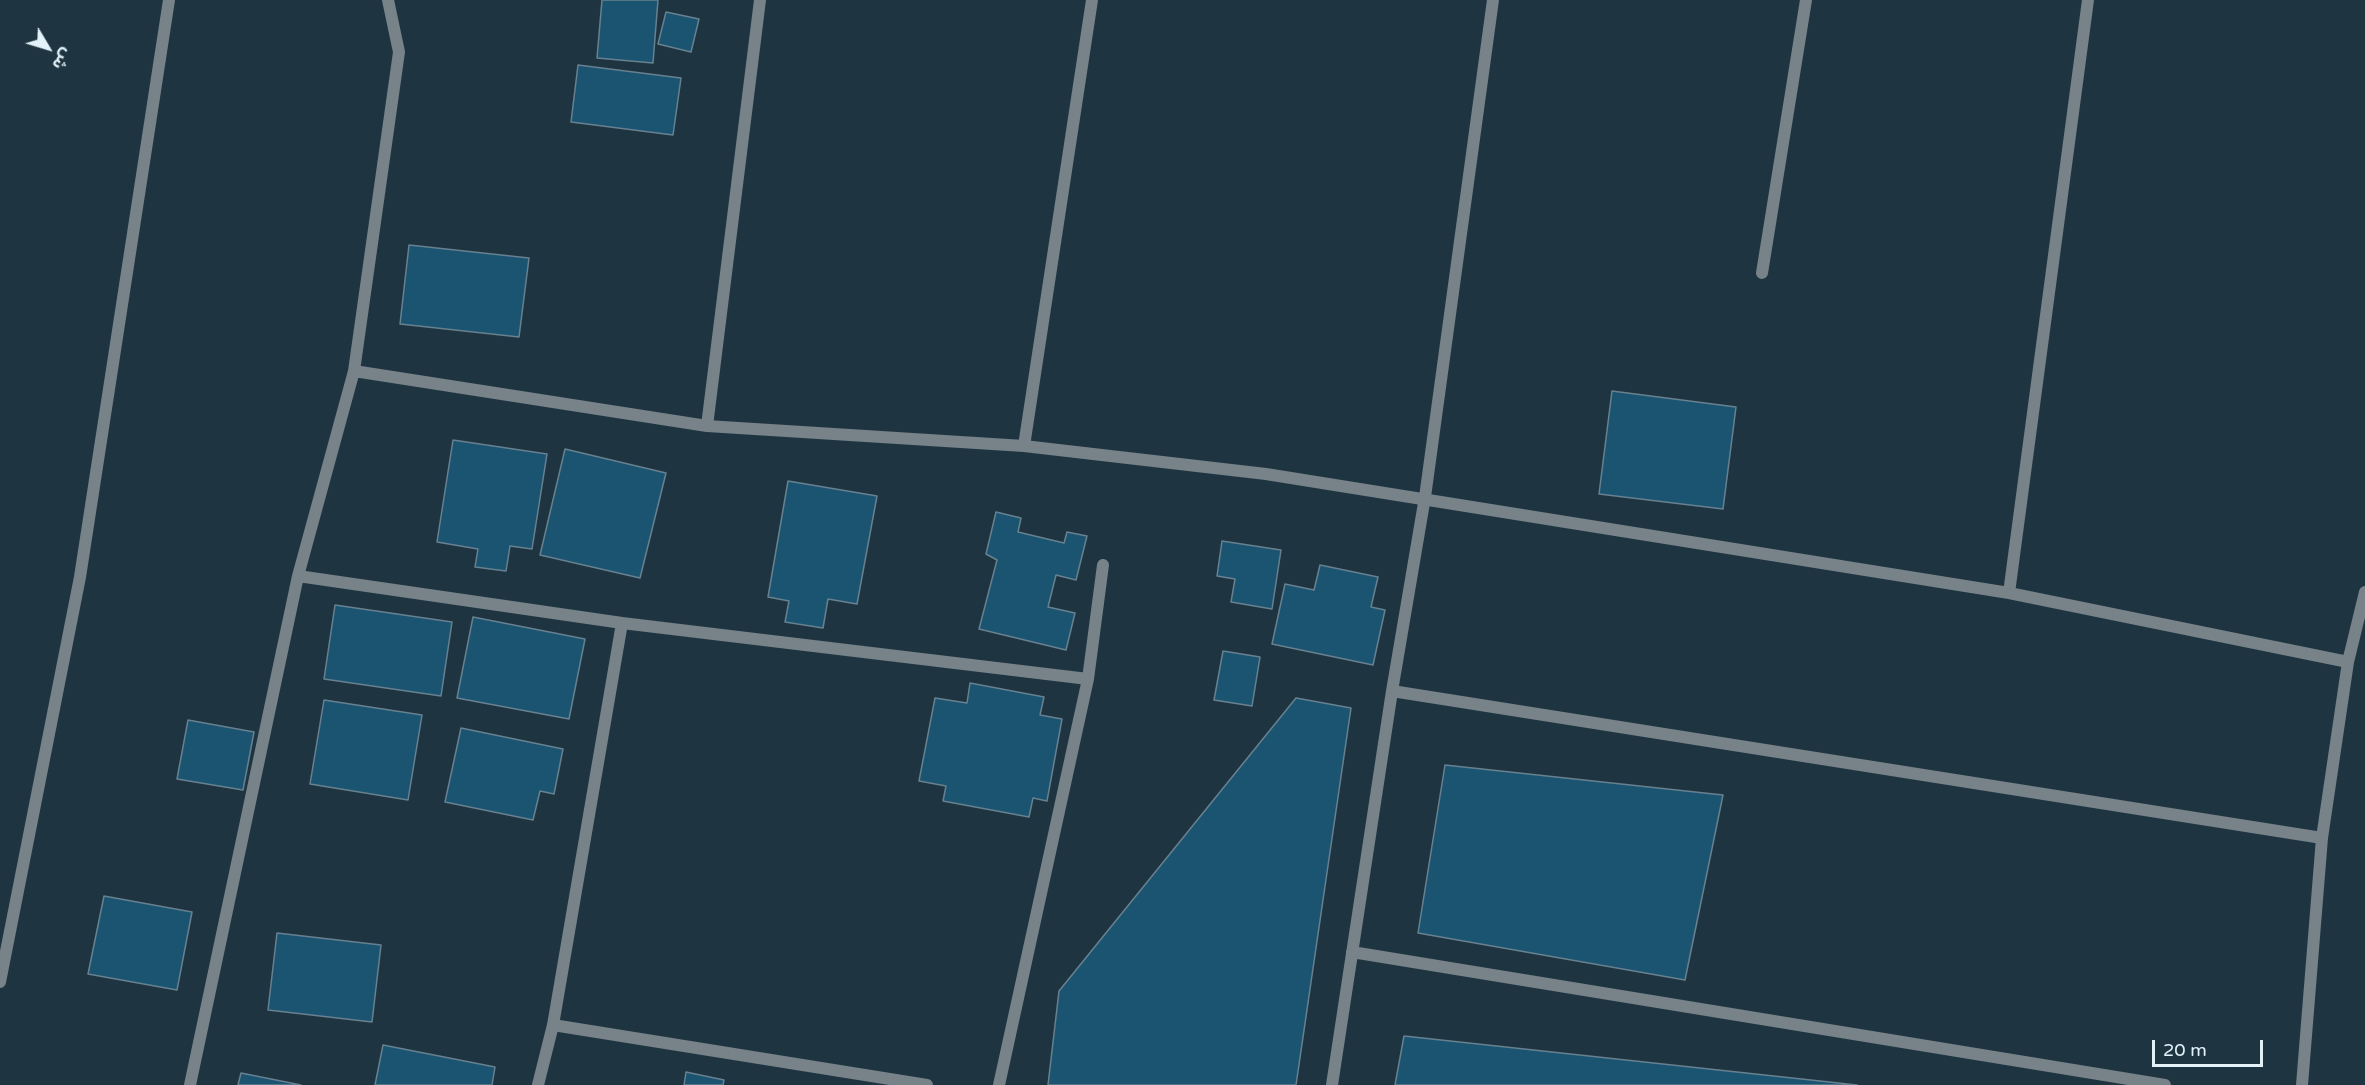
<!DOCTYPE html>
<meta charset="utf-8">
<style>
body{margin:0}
#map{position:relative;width:2365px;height:1085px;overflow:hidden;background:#1e3541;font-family:"Varela Round","Noto Sans Arabic",sans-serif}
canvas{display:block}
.north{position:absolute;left:18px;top:18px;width:60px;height:60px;-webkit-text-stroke:4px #1e3541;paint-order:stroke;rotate:128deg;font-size:16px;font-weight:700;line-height:24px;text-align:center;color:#e3f1f9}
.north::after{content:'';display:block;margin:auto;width:21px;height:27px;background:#e3f1f9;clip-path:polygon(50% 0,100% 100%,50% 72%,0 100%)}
.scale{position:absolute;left:2152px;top:1040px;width:111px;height:27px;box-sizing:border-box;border:3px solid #e3f1f9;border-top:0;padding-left:8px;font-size:18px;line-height:21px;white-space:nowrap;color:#e3f1f9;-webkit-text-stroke:4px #1e3541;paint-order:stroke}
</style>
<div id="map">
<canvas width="2365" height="1085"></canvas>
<div class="north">ش</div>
<div class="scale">20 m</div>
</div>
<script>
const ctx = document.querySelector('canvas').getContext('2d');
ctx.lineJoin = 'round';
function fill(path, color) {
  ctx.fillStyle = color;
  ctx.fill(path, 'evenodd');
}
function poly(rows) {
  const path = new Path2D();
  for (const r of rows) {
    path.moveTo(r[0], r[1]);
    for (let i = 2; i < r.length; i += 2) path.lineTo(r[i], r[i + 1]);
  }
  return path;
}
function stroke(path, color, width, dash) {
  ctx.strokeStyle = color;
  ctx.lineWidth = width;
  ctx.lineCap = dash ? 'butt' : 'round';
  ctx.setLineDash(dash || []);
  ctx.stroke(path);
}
const building = poly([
 [602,0,658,0,653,63,597,58,602,0],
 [666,12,699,19,691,52,658,44,666,12],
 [578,65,681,78,673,135,571,122,578,65],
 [409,245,529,258,519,337,400,324,409,245],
 [1612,391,1736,407,1723,509,1599,494,1612,391],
 [453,440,547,454,532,549,510,546,506,571,475,567,478,549,437,542,453,440],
 [565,449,666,473,640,578,540,555,565,449],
 [788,481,877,496,857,604,828,599,823,628,785,622,789,601,768,597,788,481],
 [996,512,1021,518,1018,532,1064,543,1067,532,1087,536,1076,580,1056,575,1048,607,1075,613,1066,650,979,629,997,560,986,554,996,512],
 [1222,541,1281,550,1272,609,1231,602,1235,579,1217,576,1222,541],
 [1320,565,1378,577,1371,607,1385,610,1373,665,1272,644,1285,584,1314,590,1320,565],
 [335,605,452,622,441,696,324,679,335,605],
 [473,617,585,639,569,719,457,698,473,617],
 [1223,651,1260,657,1252,706,1214,700,1223,651],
 [970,683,1044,697,1040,715,1062,719,1047,801,1033,798,1029,817,943,801,946,786,919,781,935,698,967,703,970,683],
 [1296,698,1351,708,1296,1085,1048,1085,1059,991,1296,698],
 [324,700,422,715,408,800,310,784,324,700],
 [188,720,254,732,243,790,177,779,188,720],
 [461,728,563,749,554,794,540,791,533,820,445,802,461,728],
 [1445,765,1723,795,1685,980,1418,933,1445,765],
 [104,896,192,912,177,990,88,974,104,896],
 [277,933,381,945,372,1022,268,1010,277,933],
 [1404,1036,1857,1085,1395,1085,1404,1036],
 [383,1045,495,1067,492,1085,375,1085,383,1045],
 [686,1072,724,1080,723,1085,684,1085,686,1072],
 [241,1073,301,1085,238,1085,241,1073]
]);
const street = poly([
 [1762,273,1806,0],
 [354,371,707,426,1024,446,1266,474,2009,593,2348,662],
 [707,426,760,0],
 [1024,446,1092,0],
 [298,576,622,623,1088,679],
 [2009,593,2088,0],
 [1392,691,2322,838],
 [1352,952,2165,1085],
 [0,982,80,577,169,0],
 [553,1025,927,1085],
 [190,1085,298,576,354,371,399,52,388,0],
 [538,1085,553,1025,622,623],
 [999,1085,1088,679,1103,565],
 [1332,1085,1392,691,1425,497,1493,0],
 [2302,1085,2322,838,2348,662,2365,592]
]);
fill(building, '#1b5470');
stroke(building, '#688190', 1.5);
stroke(street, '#778289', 12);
</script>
